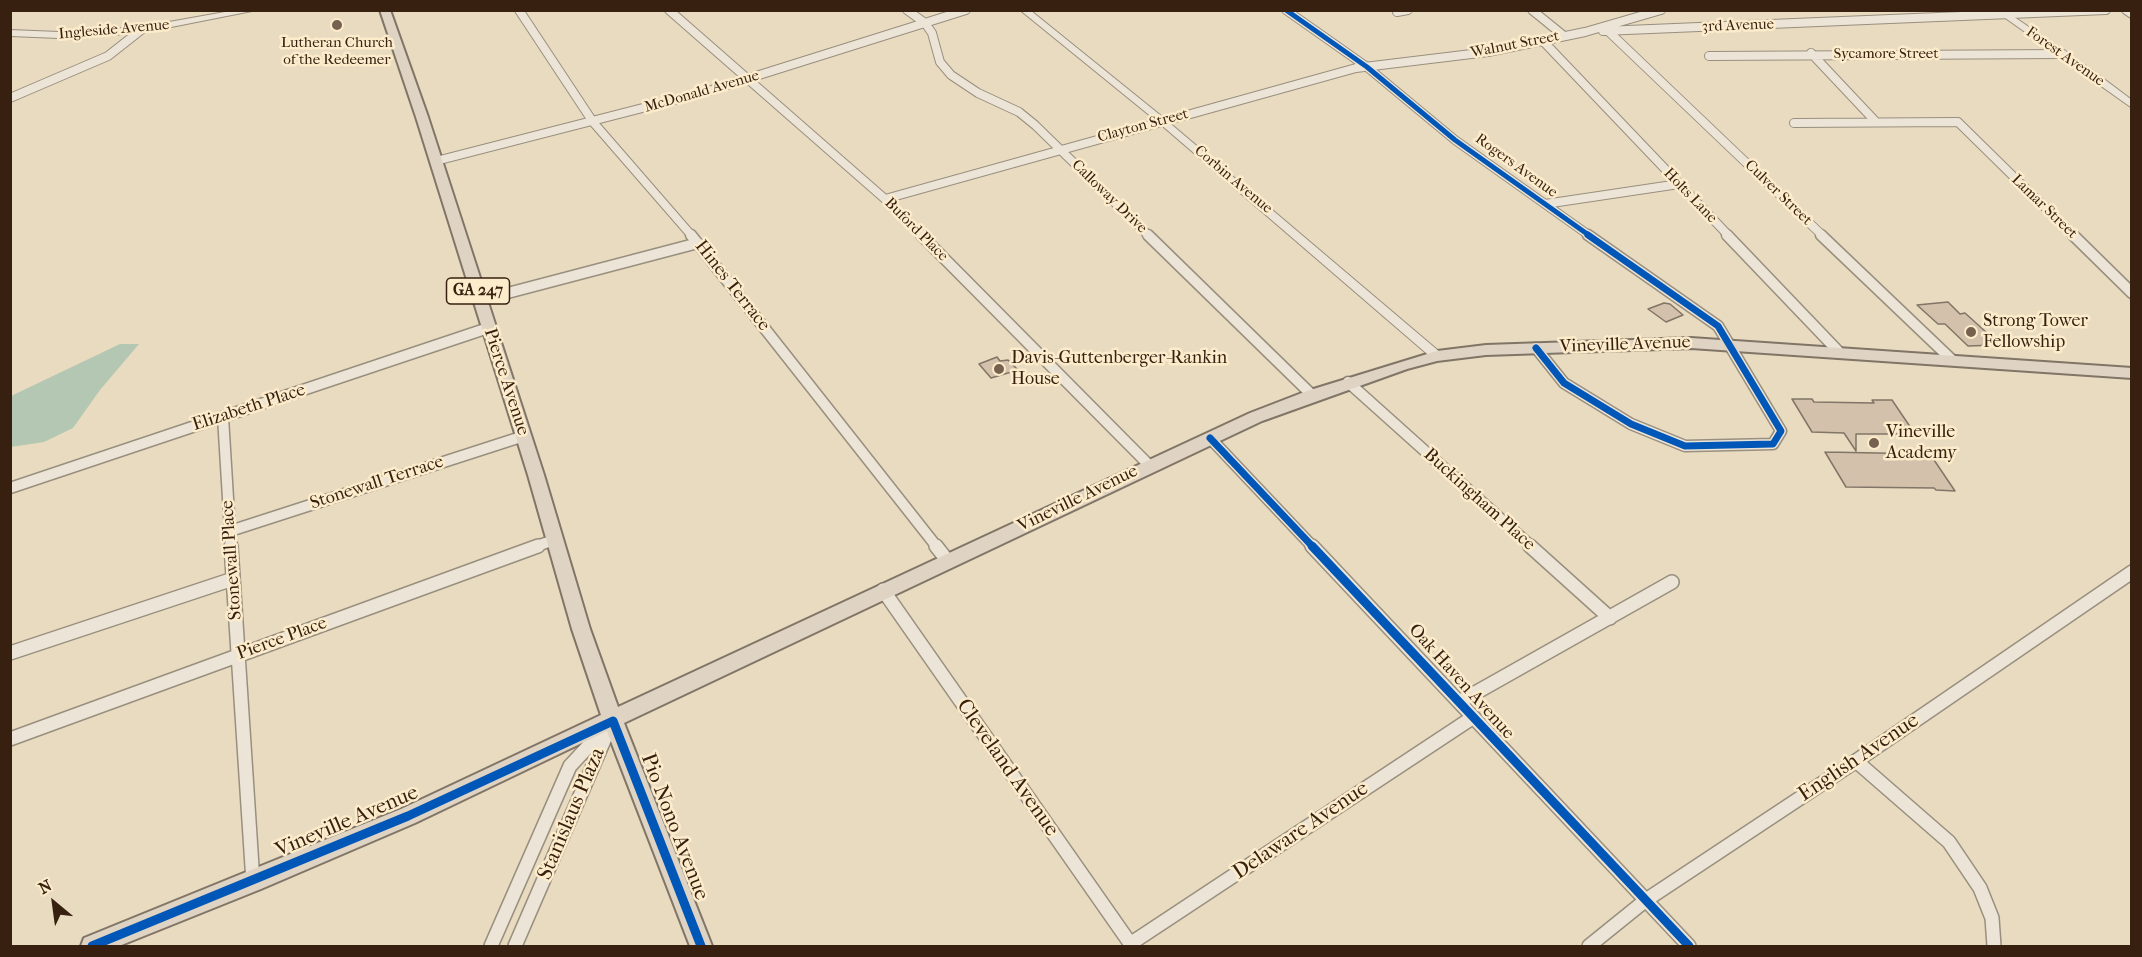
<!DOCTYPE html>
<style>
body{margin:0}
#map{position:relative;width:2142px;height:957px;overflow:hidden;background:#e9dbc0;font-family:"IM FELL French Canon",serif}
canvas{display:block}
.frame{position:absolute;inset:0;border:12px solid #372010;pointer-events:none}
.north{position:absolute;left:24px;top:873px;width:60px;height:60px;-webkit-text-stroke:4px #fceccb;paint-order:stroke;rotate:331deg;font-size:16px;font-weight:700;line-height:24px;text-align:center;color:#372010}
.north::after{content:'';display:block;margin:auto;width:21px;height:27px;background:#372010;clip-path:polygon(50% 0,100% 100%,50% 72%,0 100%)}
</style>
<div id="map">
<canvas width="2142" height="957"></canvas>
<div class="frame"></div>
<div class="north">N</div>
</div>
<script>
const ctx = document.querySelector('canvas').getContext('2d');
ctx.lineJoin = 'round';
function fill(path, color) {
  ctx.fillStyle = color;
  ctx.fill(path, 'evenodd');
}
function poly(rows) {
  const path = new Path2D();
  for (const r of rows) {
    path.moveTo(r[0], r[1]);
    for (let i = 2; i < r.length; i += 2) path.lineTo(r[i], r[i + 1]);
  }
  return path;
}
function stroke(path, color, width, dash) {
  ctx.strokeStyle = color;
  ctx.lineWidth = width;
  ctx.lineCap = dash ? 'butt' : 'round';
  ctx.setLineDash(dash || []);
  ctx.stroke(path);
}
function label(font, color, halo, rows, align = 'center') {
  ctx.font = font + ' "IM FELL French Canon",serif';
  ctx.lineWidth = 5;
  ctx.setLineDash([]);
  ctx.textBaseline = 'middle';
  ctx.strokeStyle = halo;
  ctx.fillStyle = color;
  for (const [text, x, y, turn = 0] of rows) {
    ctx.save();
    ctx.translate(x, y);
    ctx.rotate((+turn || 0) * Math.PI / 180);
    ctx.textAlign = isNaN(turn) ? turn : align;
    if (halo) ctx.strokeText(text, 0, 0);
    ctx.fillText(text, 0, 0);
    ctx.restore();
  }
}
const water = poly([
 [120,344,139,344,100,390,73,428,44,442,11,447,11,396]
]);
const building = poly([
 [1948,302,1960,314,1965,313,1997,342,1993,343,1996,345,1968,346,1945,324,1938,324,1917,305,1948,302],
 [1664,303,1670,304,1683,315,1666,322,1648,309,1664,303],
 [997,357,1000,361,1008,360,1018,370,991,378,979,364,997,357],
 [1792,399,1812,399,1814,402,1874,403,1872,400,1892,400,1915,434,1856,434,1856,451,1844,433,1812,432,1792,399],
 [1825,452,1930,454,1955,491,1936,490,1934,488,1846,487,1825,452]
]);
const minorFar2 = poly([
 [519,10,593,122,692,236],
 [669,10,885,199,922,236],
 [907,10,925,23,932,33,940,62,951,75,978,93,1019,112,1035,125,1149,236],
 [1286,10,1367,67,1455,140,1590,236],
 [1532,10,1564,36],
 [2126,10,2132,14],
 [1397,12,1408,10],
 [1607,30,1823,236],
 [1603,31,2106,10],
 [1542,40,1729,236],
 [1811,53,1876,122],
 [1709,56,2063,54],
 [10,98,108,56,141,30],
 [1794,123,1958,122,2074,236],
 [436,161,705,92,966,10],
 [885,199,1356,68,1488,52,1585,32,1661,10],
 [1545,204,1679,184]
]);
const minorFar1 = poly([
 [691,235,937,547],
 [921,235,1149,465],
 [1148,235,1312,395],
 [1727,235,1838,351],
 [1821,235,1951,359],
 [2073,235,2132,293],
 [481,300,698,243],
 [1536,348,1564,383,1631,424,1685,446,1773,444,1781,431,1718,326,1588,235],
 [1348,382,1532,547],
 [223,417,231,547],
 [1210,438,1313,547],
 [10,488,488,328],
 [230,531,524,436],
 [534,547,554,540]
]);
const minor = poly([
 [231,546,253,882],
 [936,546,947,560],
 [1312,546,1689,946],
 [1530,546,1610,618],
 [883,590,1132,946],
 [10,653,233,579],
 [1461,701,1672,582],
 [10,739,538,546],
 [1856,761,1949,842,1980,888,1992,918,1994,946],
 [1130,944,1472,718],
 [491,946,570,766,608,725],
 [515,946,609,729],
 [1589,946,1646,900,1856,761,2132,572]
]);
const tertiary = poly([
 [236,10,257,10,141,33,59,38,10,36,10,30,59,32,141,27,236,10],
 [1020,10,1030,10,1165,119,1441,353,1443,356,1441,359,1433,359,1159,123,1020,10],
 [1994,10,2004,10,2092,70,2132,100,2132,108,1994,10]
]);
const primary = poly([
 [380,10,390,10,428,117,544,475,590,629,618,707,1250,413,1307,391,1437,351,1486,345,1691,338,2132,368,2132,378,1691,348,1486,355,1437,361,1407,369,1262,421,624,723,712,946,690,946,607,731,415,823,261,889,119,946,81,946,84,938,401,809,601,715,572,629,528,475,416,117,380,10]
]);
const cyclewayFar2 = poly([
 [1286,10,1367,67,1455,140,1590,236]
]);
const cyclewayFar1 = poly([
 [1536,348,1564,383,1631,424,1685,446,1773,444,1781,431,1718,326,1588,235],
 [1210,438,1313,547]
]);
const cycleway = poly([
 [1312,546,1689,946],
 [92,946,408,816,613,721,701,946]
]);
const markers = [
 [337,25,6,"#75614e"],
 [1971,332,6,"#75614e"],
 [999,369,6,"#75614e"],
 [1874,443,6,"#75614e"]
];
const farStreetnames = [
 ["3rd Avenue",1738,26,-2],
 ["Ingleside Avenue",114,30,-5],
 ["Walnut Street",1515,45,-11],
 ["Sycamore Street",1886,54],
 ["Forest Avenue",2065,57,35],
 ["McDonald Avenue",702,92,-16],
 ["Clayton Street",1143,126,-15],
 ["Rogers Avenue",1516,166,36],
 ["Corbin Avenue",1233,180,40],
 ["Culver Street",1778,193,44],
 ["Holts Lane",1690,196,46],
 ["Calloway Drive",1109,197,44],
 ["Lamar Street",2044,207,44],
 ["Buford Place",916,230,45]
];
const farPoinames = [
 ["Lutheran Church",337,43],
 ["of the Redeemer",337,60]
];
const shields = [
 [478,291,63]
];
const shieldNames = [
 ["GA 247",478,291]
];
const streetNames = [
 ["Hines Terrace",732,286,52],
 ["Vineville Avenue",1625,345,-2],
 ["Pierce Avenue",506,382,72],
 ["Elizabeth Place",249,408,-18],
 ["Stonewall Terrace",377,483,-18],
 ["Vineville Avenue",1078,499,-26],
 ["Buckingham Place",1479,500,42],
 ["Stonewall Place",232,560,-94],
 ["Pierce Place",282,639,-20],
 ["Oak Haven Avenue",1461,682,48]
];
const poiNames = [
 ["Strong Tower",1983,322],
 ["Fellowship",1983,343],
 ["Davis-Guttenberger-Rankin",1011,359],
 ["House",1011,380],
 ["Vineville",1886,433],
 ["Academy",1886,454]
];
const nearStreetnames = [
 ["English Avenue",1859,758,-34],
 ["Cleveland Avenue",1007,768,55],
 ["Stanislaus Plaza",572,814,-67],
 ["Vineville Avenue",347,822,-23],
 ["Pio Nono Avenue",674,827,69],
 ["Delaware Avenue",1301,831,-34]
];
fill(water, '#b4c7b2');
fill(building, '#d4c1ac');
stroke(building, '#807566', 1.5);
stroke(minorFar2, '#998f7e', 10);
stroke(minorFar1, '#998f7e', 13);
stroke(minor, '#998f7e', 16);
stroke(tertiary, '#998f7e', 2);
stroke(primary, '#807566', 4);
stroke(minorFar2, '#ece4d7', 8);
stroke(minorFar1, '#ece4d7', 10);
stroke(minor, '#ece4d7', 13);
fill(tertiary, '#ece4d7');
fill(primary, '#dfd4c3');
stroke(cyclewayFar2, '#0057b8', 5);
stroke(cyclewayFar1, '#0057b8', 7);
stroke(cycleway, '#0057b8', 9);
for (const [x, y, r, color] of markers) {
  const dot = new Path2D();
  dot.arc(x, y, r, 0, 2 * Math.PI);
  ctx.fillStyle = color;
  ctx.fill(dot);
  stroke(dot, '#fceccb', 2);
}
label('15px', '#372010', '#fceccb', farStreetnames);
label('15px', '#372010', '#fceccb', farPoinames);
for (const [x, y, w] of shields) {
  const box = new Path2D();
  box.roundRect(x - w / 2, y - 13, w, 26, 4.5);
  ctx.fillStyle = '#fceccb';
  ctx.fill(box);
  stroke(box, '#372010', 1.5);
}
label('bold 16px', '#372010', null, shieldNames);
label('18px', '#372010', '#fceccb', streetNames);
label('18px', '#372010', '#fceccb', poiNames, 'left');
label('21px', '#372010', '#fceccb', nearStreetnames);
</script>
